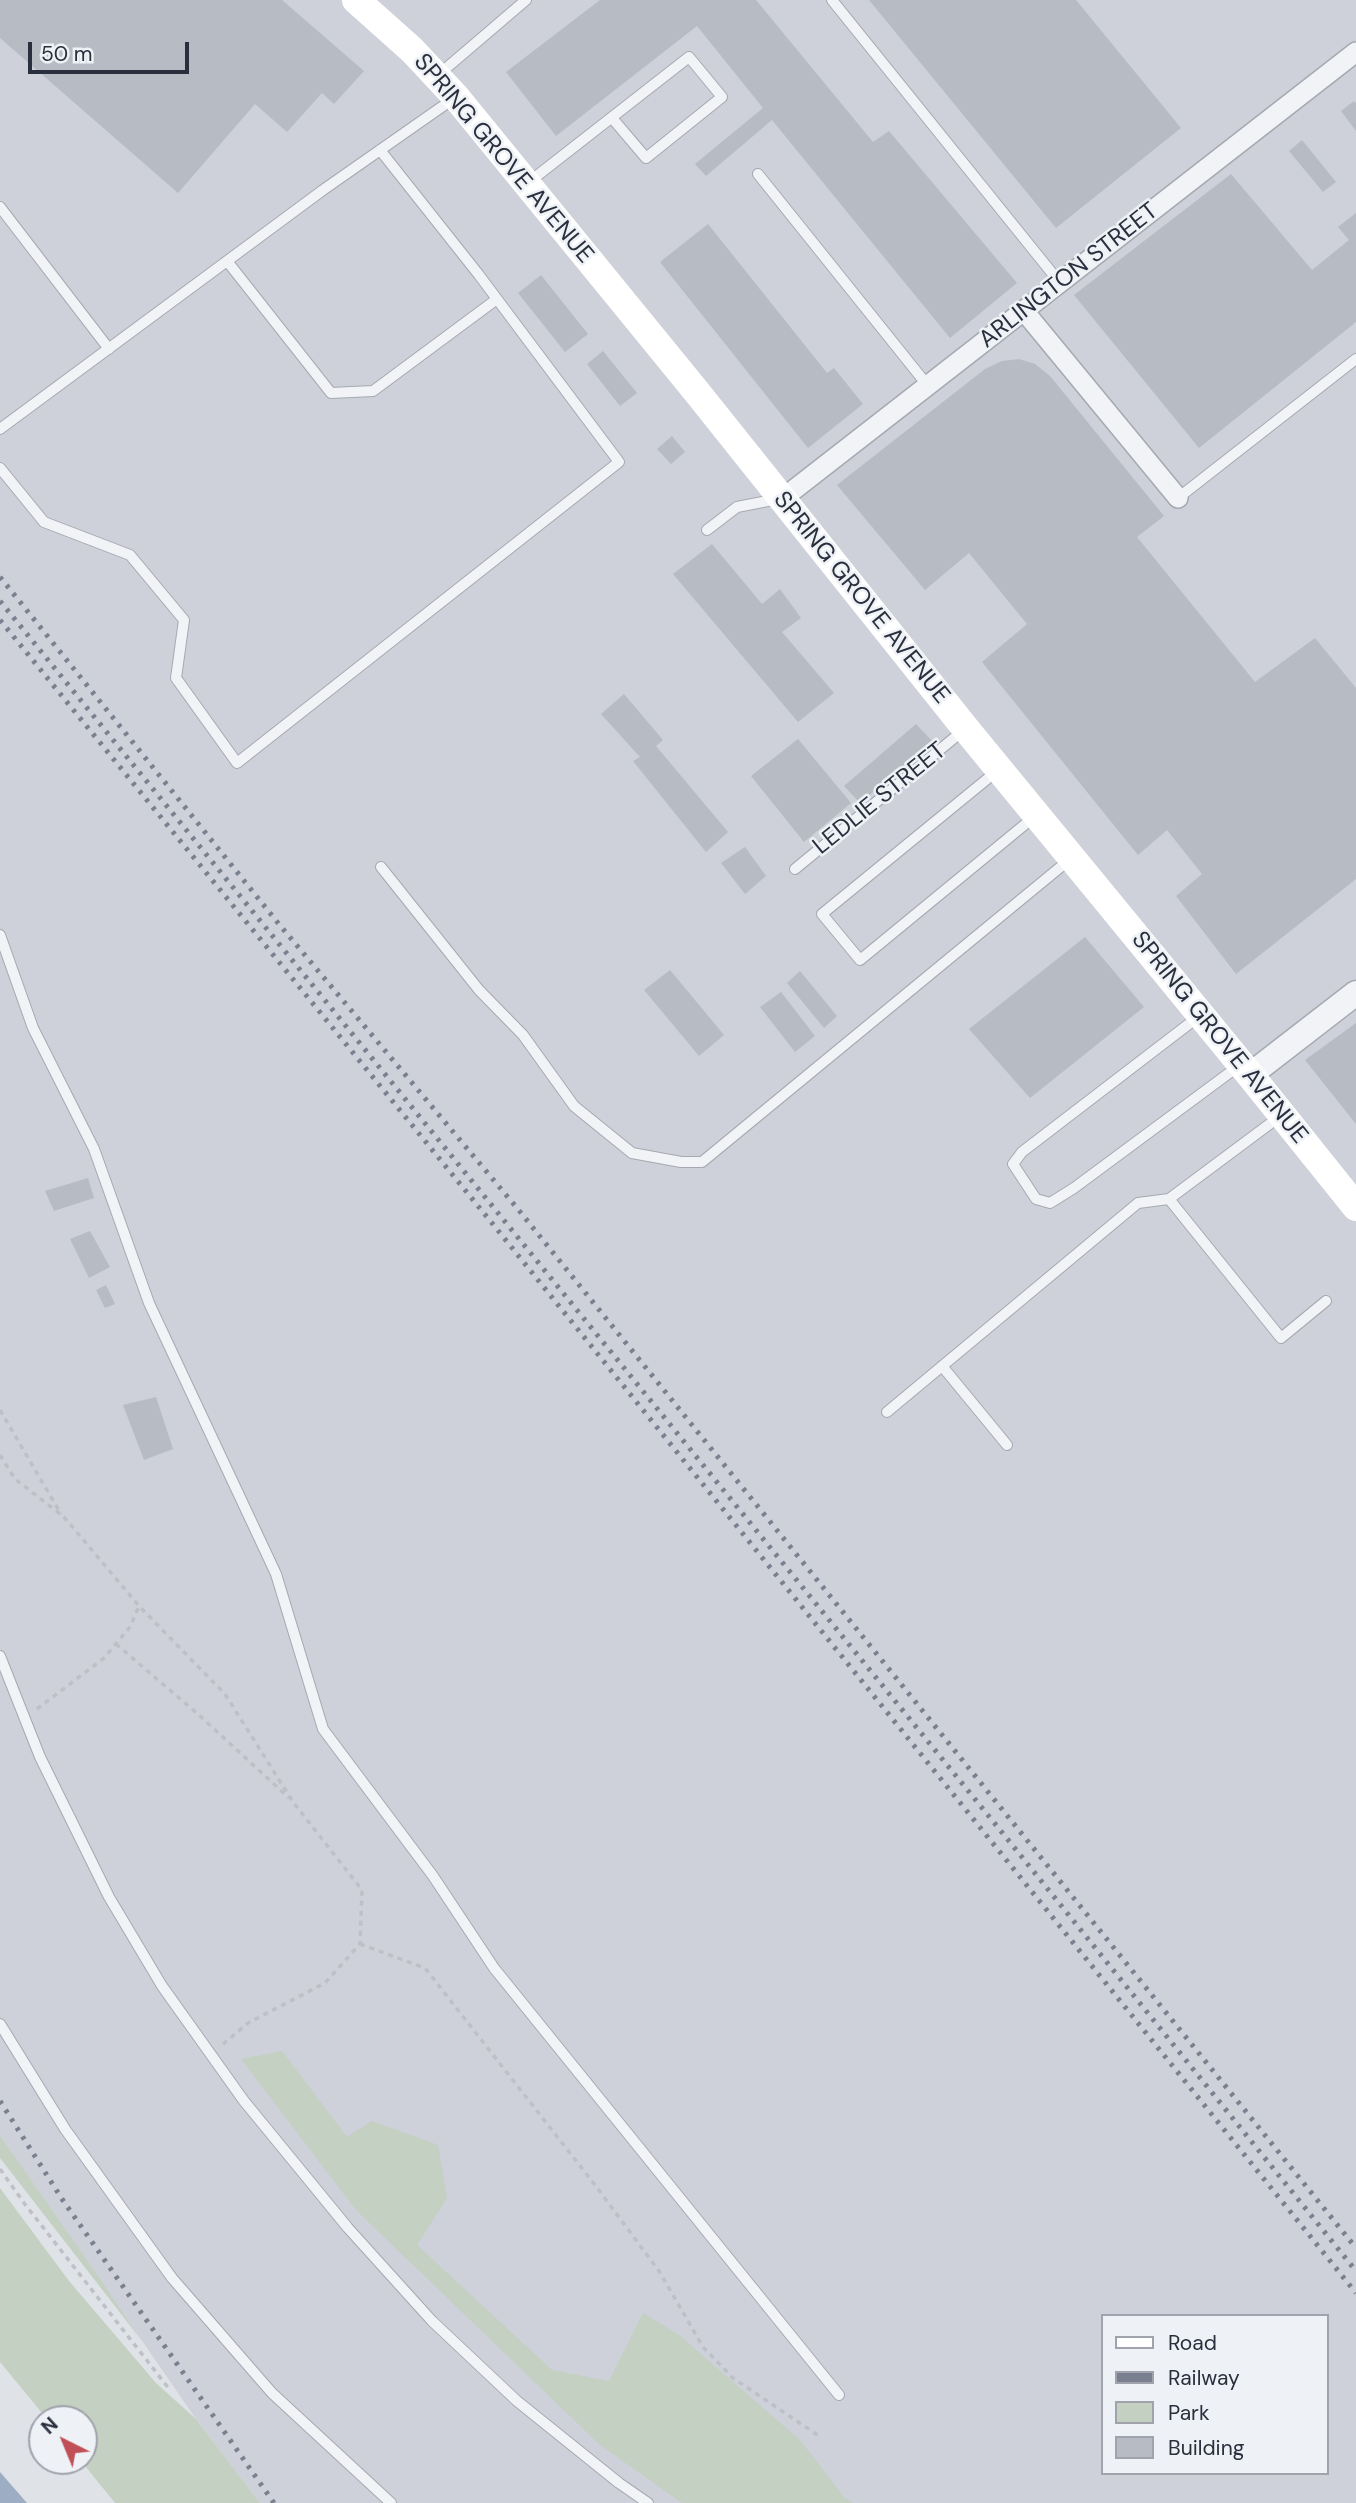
<!DOCTYPE html>
<style>
body{margin:0}
#map{position:relative;width:1356px;height:2503px;overflow:hidden;background:#dfe2e7;font-family:"DM Sans",sans-serif}
canvas{display:block}
.legend{position:absolute;left:1101px;top:2314px;width:228px;height:161px;box-sizing:border-box;background:#eef1f5;border:2px solid #a0a3ab;margin:0;padding:9px 12px;list-style:none;font-size:21px;color:#2a2f3d}
.legend li{display:flex;align-items:center;gap:14px;height:35px}
.legend b{width:35px;border:2px solid #a0a3ab}
.north{position:absolute;left:28px;top:2405px;width:70px;height:70px;box-sizing:border-box;background:#eef1f5;border:2px solid #a0a3ab;border-radius:50%;rotate:317deg;font-size:19px;font-weight:700;line-height:28px;text-align:center;color:#2a2f3d}
.north::after{content:'';display:block;margin:auto;width:24px;height:32px;background:#c14f57;clip-path:polygon(50% 0,100% 100%,50% 72%,0 100%)}
.scale{position:absolute;left:28px;top:42px;width:161px;height:32px;box-sizing:border-box;border:4px solid #2a2f3d;border-top:0;padding-left:9px;font-size:21px;line-height:24px;white-space:nowrap;color:#2a2f3d;-webkit-text-stroke:5px #eef1f5;paint-order:stroke}
</style>
<div id="map">
<canvas width="1356" height="2503"></canvas>
<ul class="legend">
<li><b style="height:9px;background:#fff"></b>Road</li>
<li><b style="height:9px;background:#7a808f"></b>Railway</li>
<li><b style="height:19px;background:#c4d0c1"></b>Park</li>
<li><b style="height:19px;background:#b7bbc3"></b>Building</li>
</ul>
<div class="north">N</div>
<div class="scale">50 m</div>
</div>
<script>
const ctx = document.querySelector('canvas').getContext('2d');
ctx.lineJoin = 'round';
function fill(path, color) {
  ctx.fillStyle = color;
  ctx.fill(path, 'evenodd');
}
function poly(rows) {
  const path = new Path2D();
  for (const r of rows) {
    path.moveTo(r[0], r[1]);
    for (let i = 2; i < r.length; i += 2) path.lineTo(r[i], r[i + 1]);
  }
  return path;
}
function stroke(path, color, width, dash) {
  ctx.strokeStyle = color;
  ctx.lineWidth = width;
  ctx.lineCap = dash ? 'butt' : 'round';
  ctx.setLineDash(dash || []);
  ctx.stroke(path);
}
function label(font, color, halo, rows, align = 'center') {
  ctx.font = font + ' "DM Sans",sans-serif';
  ctx.lineWidth = 5;
  ctx.setLineDash([]);
  ctx.textBaseline = 'middle';
  ctx.strokeStyle = halo;
  ctx.fillStyle = color;
  for (const [text, x, y, turn = 0] of rows) {
    ctx.save();
    ctx.translate(x, y);
    ctx.rotate((+turn || 0) * Math.PI / 180);
    ctx.textAlign = isNaN(turn) ? turn : align;
    if (halo) ctx.strokeText(text, 0, 0);
    ctx.fillText(text, 0, 0);
    ctx.restore();
  }
}
const built = poly([
 [0,0,1356,0,1356,2503,260,2503,196,2419,0,2135],
 [1102,2316,1326,2316,1326,2473,1102,2473]
]);
const green = poly([
 [282,2051,347,2137,372,2121,438,2145,447,2198,417,2245,552,2370,609,2381,643,2313,679,2335,800,2440,844,2497,853,2503,682,2503,600,2445,356,2210,241,2059],
 [0,2135,100,2279,142,2341,0,2158],
 [0,2188,69,2281,156,2383,196,2419,260,2503,115,2503,81,2461,84,2461,84,2419,47,2419,0,2362]
]);
const water = poly([
 [0,2472,27,2503,0,2503]
]);
const building = poly([
 [0,0,282,0,364,71,334,104,322,93,287,132,255,104,178,193,0,38],
 [600,0,756,0,873,142,889,131,1017,283,950,338,772,120,706,176,695,164,763,108,697,26,556,136,506,72],
 [869,0,1076,0,1181,128,1056,228],
 [1354,101,1356,103,1356,131,1341,111],
 [1302,140,1336,182,1323,192,1289,151],
 [1231,174,1312,270,1349,240,1338,227,1356,213,1356,322,1199,448,1074,295],
 [708,224,827,373,834,368,863,404,808,448,660,262],
 [541,275,588,334,565,352,518,293],
 [603,351,637,393,620,406,587,364],
 [1019,359,1035,364,1050,376,1164,516,1137,537,1255,682,1315,638,1356,688,1356,879,1236,974,1176,896,1202,874,1167,830,1138,855,982,662,1027,624,969,553,925,590,837,485,985,369,1002,361],
 [672,436,685,452,671,464,657,449],
 [712,544,762,604,780,589,801,618,782,632,834,693,798,722,673,574],
 [624,694,663,740,656,746,728,832,706,852,633,761,640,757,601,714],
 [916,724,933,742,860,803,844,786],
 [798,739,851,803,804,842,751,776],
 [745,847,766,876,745,894,721,863],
 [1085,937,1144,1007,1030,1098,969,1029],
 [670,970,724,1035,699,1056,644,990],
 [800,971,837,1016,824,1028,787,983],
 [781,992,815,1036,795,1052,760,1007],
 [1356,1023,1356,1124,1305,1060],
 [88,1178,94,1198,54,1211,45,1191],
 [90,1231,110,1267,89,1278,70,1239],
 [106,1285,115,1304,105,1308,96,1290],
 [156,1397,173,1449,144,1460,123,1405]
]);
const path = poly([
 [0,1410,61,1514],
 [0,1455,15,1479,64,1517,139,1606,225,1694,293,1802,362,1890,360,1944,325,1983,248,2023,223,2044],
 [116,1644,199,1715,289,1798],
 [37,1709,104,1658,130,1627,139,1606],
 [360,1944,425,1968,595,2185,659,2271,703,2347,733,2378,819,2436],
 [0,2169,24,2203,170,2390]
]);
const service = poly([
 [832,0,1060,283],
 [437,76,526,0],
 [758,174,928,386],
 [529,182,689,57,722,97,646,158,612,118],
 [0,207,109,349],
 [227,261,331,393,373,391,497,299],
 [0,429,323,190,453,99],
 [0,468,44,522,130,555,184,620,176,678,237,763,619,462,479,275,380,150],
 [1178,498,1356,359],
 [707,530,737,507,778,499],
 [997,771,822,914,860,960,1034,817],
 [381,867,479,990,523,1035,574,1106,632,1153,681,1162,702,1162,1069,860],
 [795,869,965,729],
 [0,935,33,1028,94,1149,149,1303,276,1574,323,1729,433,1876,494,1968,839,2395],
 [1198,1017,1022,1152,1013,1164,1036,1199,1050,1203,1074,1188,1240,1065],
 [1169,1199,1281,1338,1326,1301],
 [942,1366,1007,1445],
 [887,1412,1138,1203,1169,1199,1279,1117],
 [0,1656,40,1757,109,1897,162,1986,244,2101,348,2228,432,2321,517,2401,619,2483,648,2503],
 [0,2024,65,2129,172,2278,272,2393,391,2503]
]);
const minor = poly([
 [1024,311,1178,498],
 [782,499,1356,52]
]);
const tertiary = poly([
 [1250,1075,1356,993]
]);
const secondary = poly([
 [356,0,412,50,456,97,696,391,966,729,1250,1075,1356,1207]
]);
const rail = poly([
 [0,577,278,923,517,1208,1356,2248],
 [0,601,1009,1841,1356,2271],
 [0,620,496,1228,1356,2293],
 [0,2101,62,2199,274,2503]
]);
const streetNames = [
 ["SPRING GROVE AVENUE",503,159,50],
 ["ARLINGTON STREET",1069,276,-38],
 ["SPRING GROVE AVENUE",861,598,51],
 ["LEDLIE STREET",880,799,-39],
 ["SPRING GROVE AVENUE",1219,1038,51]
];
fill(built, '#ced1d9');
fill(green, '#c4d0c1');
fill(water, '#9dadc4');
fill(building, '#b7bbc3');
stroke(service, '#a5a9b1', 12);
stroke(minor, '#a5a9b1', 22);
stroke(tertiary, '#a5a9b1', 27);
stroke(path, '#bdc0c6', 3.5, [5, 5]);
stroke(service, '#f1f3f6', 10);
stroke(minor, '#f1f3f6', 19);
stroke(tertiary, '#f1f3f6', 24);
stroke(secondary, '#fff', 28);
stroke(rail, '#7a808f', 5, [3.5, 7]);
label('24px', '#2a2f3d', '#eef1f5', streetNames);
</script>
